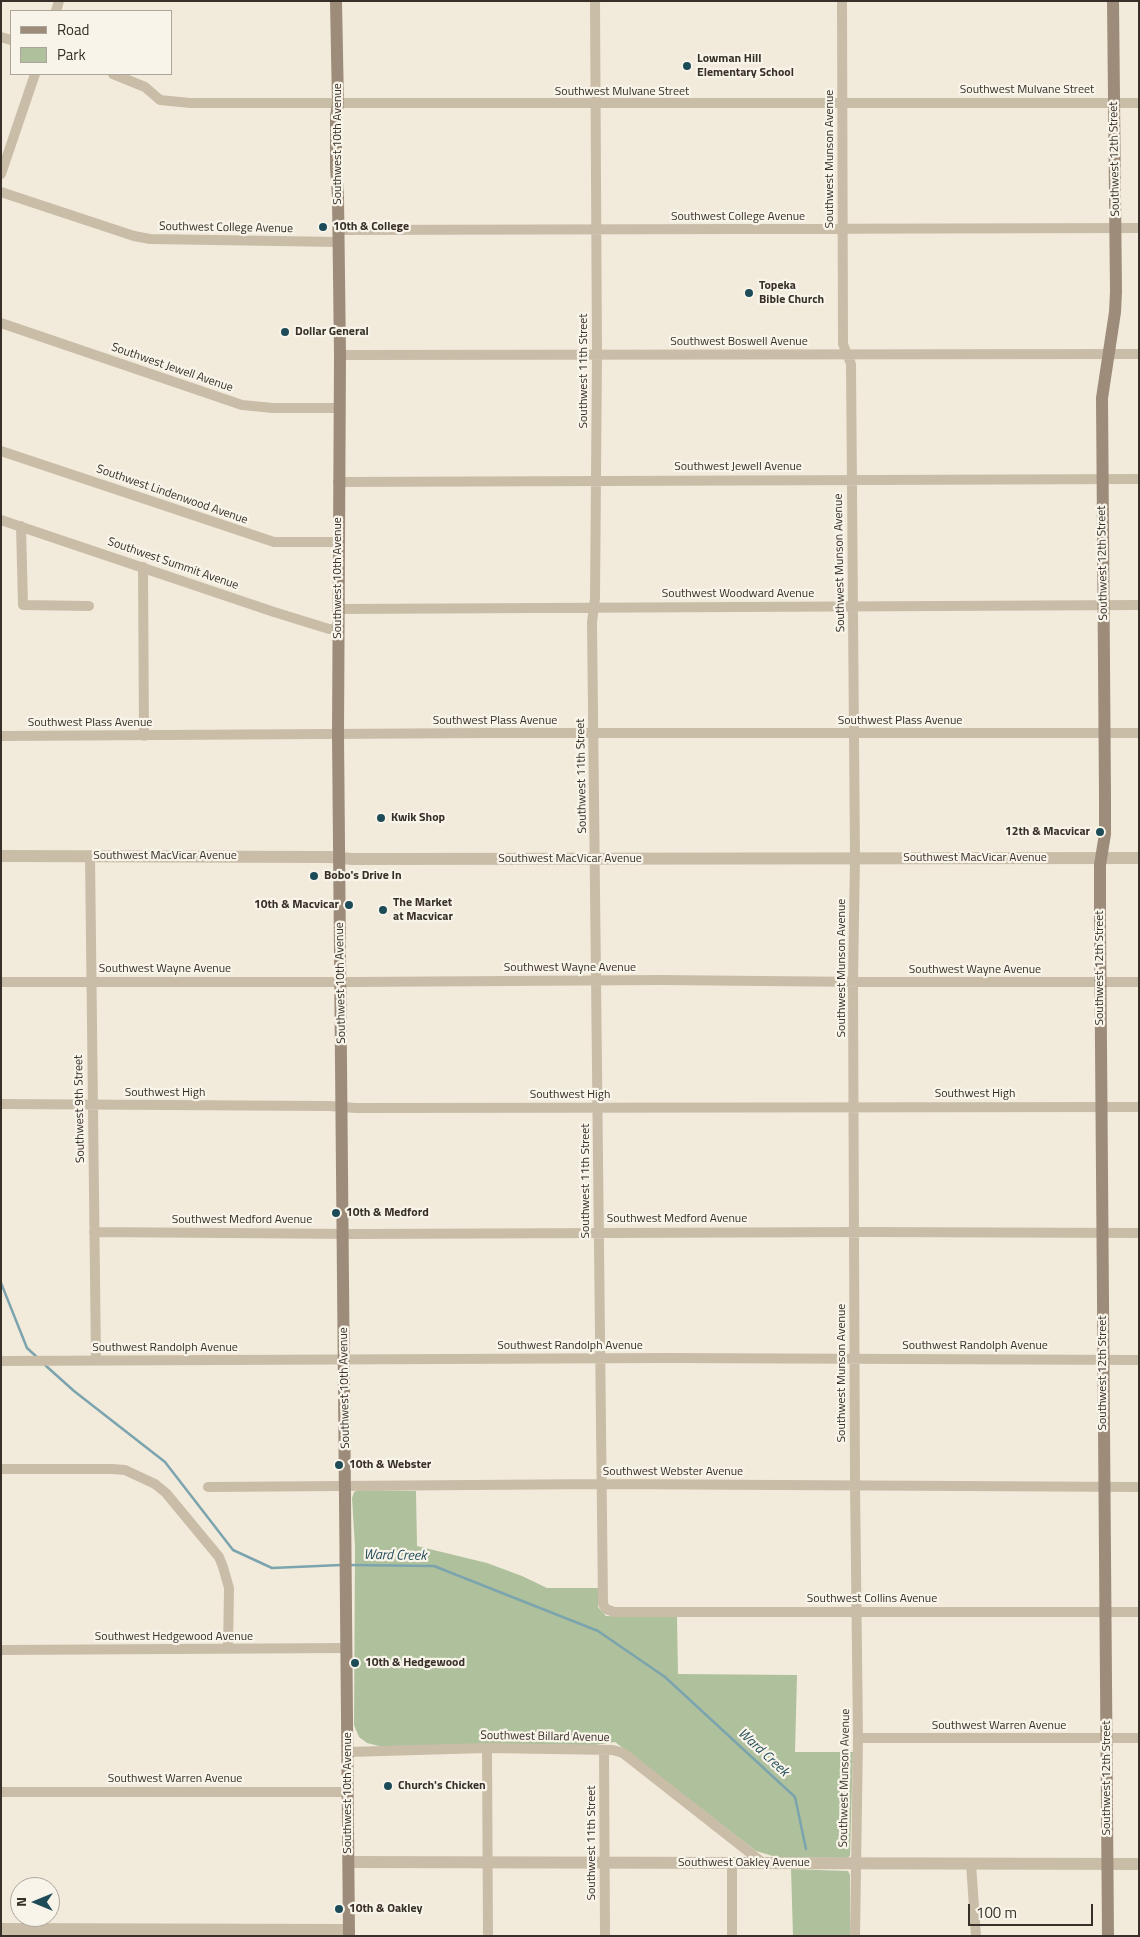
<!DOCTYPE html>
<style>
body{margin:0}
#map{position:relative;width:1140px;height:1937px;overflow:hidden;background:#f2ebdc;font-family:"Titillium Web",sans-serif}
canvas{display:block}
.frame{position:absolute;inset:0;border:2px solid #372f28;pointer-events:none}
.legend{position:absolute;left:10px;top:10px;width:162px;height:65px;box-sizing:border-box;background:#f9f4e9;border:1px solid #aba59c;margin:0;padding:6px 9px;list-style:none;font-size:15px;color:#372f28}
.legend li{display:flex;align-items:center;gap:10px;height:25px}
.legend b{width:25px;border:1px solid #aba59c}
.north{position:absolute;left:10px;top:1877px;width:50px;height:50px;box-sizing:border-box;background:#f9f4e9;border:1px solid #aba59c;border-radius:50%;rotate:270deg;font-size:14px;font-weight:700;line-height:20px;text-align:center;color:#372f28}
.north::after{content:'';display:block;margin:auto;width:18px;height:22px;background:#1e4b58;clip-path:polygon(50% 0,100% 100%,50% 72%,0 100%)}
.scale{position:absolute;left:968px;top:1904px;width:125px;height:22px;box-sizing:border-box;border:2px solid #372f28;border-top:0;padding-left:6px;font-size:15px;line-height:18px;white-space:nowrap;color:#372f28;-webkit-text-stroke:4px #f9f4e9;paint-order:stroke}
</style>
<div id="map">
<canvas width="1140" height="1937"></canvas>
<div class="frame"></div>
<ul class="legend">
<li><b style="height:6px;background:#9d8c7a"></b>Road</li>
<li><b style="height:14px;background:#afc19c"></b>Park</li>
</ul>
<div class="north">N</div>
<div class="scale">100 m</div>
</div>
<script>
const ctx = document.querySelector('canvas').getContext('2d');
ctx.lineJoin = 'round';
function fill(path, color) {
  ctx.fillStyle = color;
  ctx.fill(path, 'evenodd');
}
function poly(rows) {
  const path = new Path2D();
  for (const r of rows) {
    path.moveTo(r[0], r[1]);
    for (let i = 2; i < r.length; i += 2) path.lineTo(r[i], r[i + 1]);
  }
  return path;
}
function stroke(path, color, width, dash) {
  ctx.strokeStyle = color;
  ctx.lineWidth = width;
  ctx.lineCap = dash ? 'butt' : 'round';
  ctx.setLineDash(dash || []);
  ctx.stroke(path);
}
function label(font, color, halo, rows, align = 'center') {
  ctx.font = font + ' "Titillium Web",sans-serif';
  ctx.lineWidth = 4.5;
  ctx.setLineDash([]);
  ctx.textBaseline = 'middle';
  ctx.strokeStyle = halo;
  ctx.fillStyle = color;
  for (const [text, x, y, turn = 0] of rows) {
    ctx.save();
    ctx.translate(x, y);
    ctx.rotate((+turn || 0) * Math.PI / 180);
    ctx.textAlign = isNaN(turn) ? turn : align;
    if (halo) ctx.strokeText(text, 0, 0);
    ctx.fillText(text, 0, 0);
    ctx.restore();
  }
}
const green = poly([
 [359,1490,416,1491,417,1546,487,1563,522,1576,547,1588,598,1588,598,1607,606,1616,677,1617,678,1674,797,1675,795,1752,853,1752,850,1856,847,1858,776,1857,756,1851,615,1742,588,1746,379,1746,367,1743,359,1737,354,1725,355,1546,352,1498,354,1492],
 [791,1869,848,1871,850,1875,850,1936,793,1936]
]);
const stream = poly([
 [1,1283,27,1348,38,1358],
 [45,1365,74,1391,165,1462,233,1550,272,1568,341,1565],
 [349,1565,434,1566,598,1631,665,1677,795,1797,806,1849]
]);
const minor = poly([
 [595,1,597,355,595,598,592,622,603,1604,606,1609,614,1612,1139,1612],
 [842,1,843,344,851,364,855,858,853,982,855,1484,858,1738,855,1936],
 [56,11,59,1],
 [1,37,11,40],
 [113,74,145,87,160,100,190,103,1139,103],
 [1,174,35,74],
 [1,192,134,236,150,239,338,242],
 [338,230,1139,228],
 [1,323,242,405,273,408,340,408],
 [340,355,1139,354],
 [1,451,274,542,338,542],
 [338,482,1139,479],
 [1,520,274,612,329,629,338,629],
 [21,526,23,605,89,606],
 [143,567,144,736],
 [338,609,1139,605],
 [1,736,487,733,1139,733],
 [90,856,96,1361],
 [1,982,354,982,661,980,864,982,1139,982],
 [1,1104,329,1106,356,1108,1139,1107],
 [94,1232,355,1234,865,1232,1139,1233],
 [1,1361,668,1358,1139,1360],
 [1,1469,112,1469,125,1470,155,1484,166,1493,219,1557,223,1567,229,1588,228,1649],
 [208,1487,602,1484,1139,1487],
 [1,1650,347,1648],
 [858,1738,1139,1738],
 [487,1748,488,1936],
 [604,1750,605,1936],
 [348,1752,487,1748,613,1750,623,1753,763,1863],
 [1,1792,348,1792],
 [732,1863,732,1936],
 [971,1864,976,1936]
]);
const tertiary = poly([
 [1,856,330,857,352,859,1139,858],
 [349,1862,1139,1864],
 [1,1929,349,1930]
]);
const secondary = poly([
 [336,1,338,104,336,116,336,167,338,197,340,355,338,735,349,1936],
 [1108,1936,1100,919,1100,865,1105,834,1105,796,1102,398,1115,312,1116,292,1113,1]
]);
const markers = [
 [687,66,5,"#1e4b58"],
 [323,227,5,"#1e4b58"],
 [749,293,5,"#1e4b58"],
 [285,332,5,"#1e4b58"],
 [381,818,5,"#1e4b58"],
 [1100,832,5,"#1e4b58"],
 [314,876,5,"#1e4b58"],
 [349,905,5,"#1e4b58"],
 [383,910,5,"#1e4b58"],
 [336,1213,5,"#1e4b58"],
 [339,1465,5,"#1e4b58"],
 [355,1663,5,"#1e4b58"],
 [388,1786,5,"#1e4b58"],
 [339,1909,5,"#1e4b58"]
];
const poiNames = [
 ["Lowman Hill",697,59],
 ["Elementary School",697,73],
 ["10th & College",333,227],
 ["Topeka",759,286],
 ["Bible Church",759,300],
 ["Dollar General",295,332],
 ["Kwik Shop",391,818],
 ["12th & Macvicar",1090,832,"right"],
 ["Bobo's Drive In",324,876],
 ["The Market",393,903],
 ["at Macvicar",393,917],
 ["10th & Macvicar",339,905,"right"],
 ["10th & Medford",346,1213],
 ["10th & Webster",349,1465],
 ["10th & Hedgewood",365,1663],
 ["Church's Chicken",398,1786],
 ["10th & Oakley",349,1909]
];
const streetNames = [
 ["Southwest Mulvane Street",1027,90],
 ["Southwest Mulvane Street",622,92],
 ["Southwest 10th Avenue",338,144,-90],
 ["Southwest Munson Avenue",830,159,-90],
 ["Southwest 12th Street",1115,159,-91],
 ["Southwest College Avenue",738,217],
 ["Southwest College Avenue",226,228,1],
 ["Southwest Boswell Avenue",739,342],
 ["Southwest Jewell Avenue",172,368,19],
 ["Southwest 11th Street",584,371,-90],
 ["Southwest Jewell Avenue",738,467],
 ["Southwest Lindenwood Avenue",172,495,19],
 ["Southwest Munson Avenue",840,563,-91],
 ["Southwest 12th Street",1103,563,-91],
 ["Southwest Summit Avenue",173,564,19],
 ["Southwest 10th Avenue",338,578,-90],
 ["Southwest Woodward Avenue",738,594],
 ["Southwest Plass Avenue",495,721],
 ["Southwest Plass Avenue",900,721],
 ["Southwest Plass Avenue",90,723],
 ["Southwest 11th Street",582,776,-91],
 ["Southwest MacVicar Avenue",165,856],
 ["Southwest MacVicar Avenue",975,858],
 ["Southwest MacVicar Avenue",570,859],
 ["Southwest Wayne Avenue",570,968],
 ["Southwest Munson Avenue",842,968,-90],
 ["Southwest 12th Street",1100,968,-90],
 ["Southwest Wayne Avenue",165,969],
 ["Southwest Wayne Avenue",975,970],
 ["Southwest 10th Avenue",341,983,-91],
 ["Southwest High",165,1093],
 ["Southwest High",975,1094],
 ["Southwest High",570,1095],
 ["Southwest 9th Street",80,1109,-91],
 ["Southwest 11th Street",586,1181,-90],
 ["Southwest Medford Avenue",677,1219],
 ["Southwest Medford Avenue",242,1220],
 ["Southwest Randolph Avenue",570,1346],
 ["Southwest Randolph Avenue",975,1346],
 ["Southwest Randolph Avenue",165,1348],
 ["Southwest Munson Avenue",842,1373,-90],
 ["Southwest 12th Street",1103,1373,-90],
 ["Southwest 10th Avenue",345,1388,-91],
 ["Southwest Webster Avenue",673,1472],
 ["Southwest Collins Avenue",872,1599],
 ["Southwest Hedgewood Avenue",174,1637],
 ["Southwest Warren Avenue",999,1726],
 ["Southwest Billard Avenue",545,1737,1],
 ["Southwest Munson Avenue",845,1778,-89],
 ["Southwest 12th Street",1107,1778,-90],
 ["Southwest Warren Avenue",175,1779],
 ["Southwest 10th Avenue",348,1793,-90],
 ["Southwest 11th Street",592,1843,-90],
 ["Southwest Oakley Avenue",744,1863]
];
const waterNames = [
 ["Ward Creek",395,1556,1],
 ["Ward Creek",763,1753,43]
];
fill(green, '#afc19c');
stroke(stream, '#7ca4ae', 2.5);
stroke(minor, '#cabda8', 10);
stroke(tertiary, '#cabda8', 12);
stroke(secondary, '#9d8c7a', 12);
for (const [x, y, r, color] of markers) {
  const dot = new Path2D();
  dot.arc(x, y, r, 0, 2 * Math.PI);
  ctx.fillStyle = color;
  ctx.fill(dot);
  stroke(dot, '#f9f4e9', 2);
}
label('bold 12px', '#372f28', '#f9f4e9', poiNames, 'left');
label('12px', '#372f28', '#f9f4e9', streetNames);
label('italic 14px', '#1e4b58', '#f9f4e9', waterNames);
</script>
